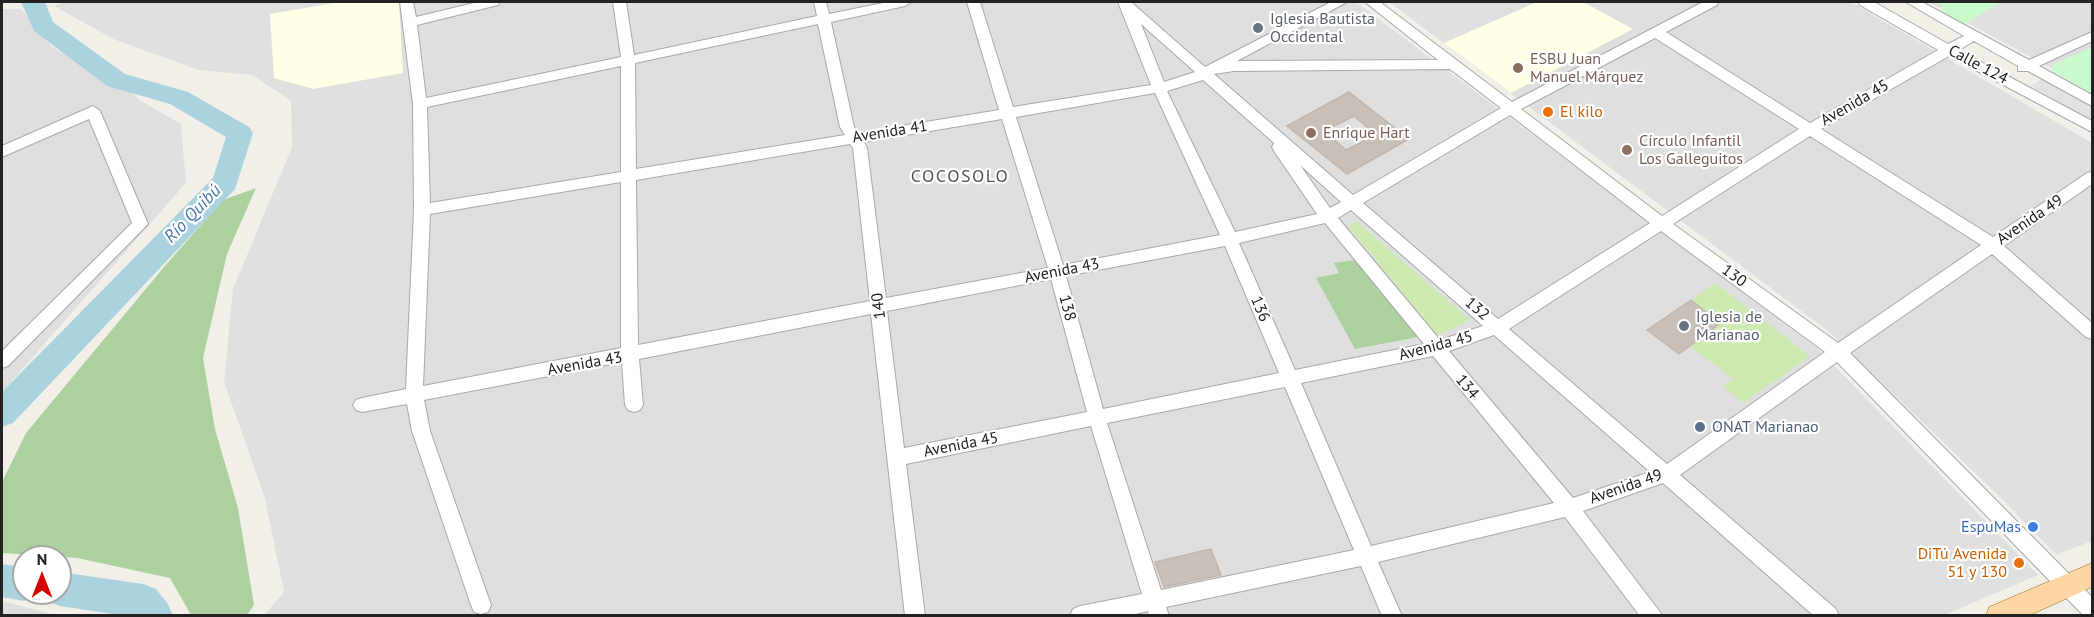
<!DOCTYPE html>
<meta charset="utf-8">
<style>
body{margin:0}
#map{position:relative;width:2094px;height:617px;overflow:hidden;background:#f2efe9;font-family:"PT Sans",sans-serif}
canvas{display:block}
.frame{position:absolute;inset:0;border:3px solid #222;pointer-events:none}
.north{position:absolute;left:12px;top:545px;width:60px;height:60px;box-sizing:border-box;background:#fff;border:2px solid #a7a7a7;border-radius:50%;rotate:0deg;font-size:16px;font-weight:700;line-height:24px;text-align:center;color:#222}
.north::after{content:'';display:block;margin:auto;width:21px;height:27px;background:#d40000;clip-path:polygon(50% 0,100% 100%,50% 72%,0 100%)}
</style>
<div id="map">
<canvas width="2094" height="617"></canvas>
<div class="frame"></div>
<div class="north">N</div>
</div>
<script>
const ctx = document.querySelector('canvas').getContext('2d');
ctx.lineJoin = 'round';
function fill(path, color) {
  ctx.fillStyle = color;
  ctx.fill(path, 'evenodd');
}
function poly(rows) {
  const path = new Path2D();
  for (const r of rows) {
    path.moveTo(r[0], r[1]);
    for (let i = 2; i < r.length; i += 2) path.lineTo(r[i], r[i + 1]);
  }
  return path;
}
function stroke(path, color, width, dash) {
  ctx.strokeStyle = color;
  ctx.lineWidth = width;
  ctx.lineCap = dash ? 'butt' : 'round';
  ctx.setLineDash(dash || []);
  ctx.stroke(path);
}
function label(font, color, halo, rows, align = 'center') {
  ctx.font = font + ' "PT Sans",sans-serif';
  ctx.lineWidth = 4.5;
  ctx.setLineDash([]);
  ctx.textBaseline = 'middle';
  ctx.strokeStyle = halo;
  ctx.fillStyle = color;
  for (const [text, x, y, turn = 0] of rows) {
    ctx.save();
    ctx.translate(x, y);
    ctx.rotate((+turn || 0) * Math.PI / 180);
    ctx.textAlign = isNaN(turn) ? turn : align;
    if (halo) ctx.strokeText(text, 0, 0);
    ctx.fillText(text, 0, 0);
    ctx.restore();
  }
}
const residential = poly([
 [63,2,1356,2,1817,348,2038,575,1942,616,264,615,284,592,265,498,224,382,233,289,292,147,291,101,252,75,199,70,113,39,54,6],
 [1389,2,1851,2,2092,143,2092,541,2056,555,2004,501,1828,331],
 [1929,2,2092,2,2092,90],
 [2,9,21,9,52,47,126,88,141,101,181,124,186,183,2,392],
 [2,601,56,615,2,615]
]);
const education = poly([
 [341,2,399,2,403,73,313,89,274,78,270,14],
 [1537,2,1583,2,1633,29,1511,93,1444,43]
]);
const grass = poly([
 [1356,221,1470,320,1437,336,1349,227],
 [1715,283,1810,356,1743,403,1723,386,1733,379,1690,346,1691,300]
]);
const forest = poly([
 [256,188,227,254,203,358,215,429,238,508,254,605,247,615,191,615,170,578,77,558,3,553,2,482,26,433,164,267,223,200],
 [1355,260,1418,337,1355,349,1316,278,1339,273,1334,263]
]);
const park = poly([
 [1940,2,2001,2,1964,25,1942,12],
 [2092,47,2092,94,2051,71,2054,64]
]);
const parking = poly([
 [2042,79,2092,107,2092,121,2031,86]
]);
const river = poly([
 [21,2,45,2,53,22,125,74,188,92,249,127,253,133,235,189,13,423,2,427,2,392,213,178,226,137,170,104,107,86,34,31,21,2],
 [2,564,24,567,24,593,38,593,37,596,24,601,2,597,2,564],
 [60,572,143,584,156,589,168,604,173,616,126,616,60,606,47,601,44,593,60,593,60,572]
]);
const building = poly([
 [1349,92,1409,139,1347,174,1287,126,1349,92],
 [1354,116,1376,135,1346,150,1324,131,1354,116],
 [1691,300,1721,323,1679,354,1647,330,1691,300],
 [1211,549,1221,575,1164,587,1155,562,1211,549]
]);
const minor = poly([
 [400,2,413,2,416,17,478,2,500,2,498,5,417,25,426,98,621,57,613,2,626,2,634,55,817,16,814,2,826,2,829,14,888,2,911,2,905,6,831,22,854,127,858,133,999,110,967,2,980,2,1013,107,1151,85,1118,2,1131,2,1205,67,1331,2,1347,2,1237,61,1438,60,1365,2,1380,2,1512,102,1703,2,1718,2,1717,5,1666,32,1810,123,1938,50,1860,5,1859,2,1874,2,1948,44,1964,36,1906,2,1922,2,2029,60,2092,32,2092,41,2039,66,2092,95,2092,106,2028,71,2018,71,2018,66,1974,41,1959,50,2092,121,2092,132,1949,56,1821,129,1993,237,2087,173,2092,172,2092,184,2004,246,2092,323,2092,339,2086,337,1992,254,1850,353,2092,597,2092,616,2084,616,1837,362,1680,475,1836,609,1839,616,1814,616,1663,483,1583,511,1663,616,1640,616,1565,517,1378,562,1402,616,1382,616,1361,566,1166,607,1169,616,1149,616,1148,611,1127,616,1070,616,1073,609,1080,606,1142,594,1091,426,906,464,925,616,905,616,871,314,639,359,643,405,640,410,634,412,628,410,625,405,622,362,424,400,430,431,491,605,488,612,481,614,474,612,471,605,412,431,407,404,362,412,356,410,353,405,356,400,362,398,406,389,414,210,413,104,400,2],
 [818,24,840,127,845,135,636,169,635,63,818,24],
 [1141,24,1195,72,1164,82,1141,24],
 [1655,38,1799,129,1662,216,1521,109,1655,38],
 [621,66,621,172,430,203,427,107,621,66],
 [1450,69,1501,108,1353,195,1214,74,1234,71,1450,69],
 [1203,80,1274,143,1272,147,1274,151,1317,214,1235,232,1167,91,1203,80],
 [1155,93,1220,235,1063,265,1016,117,1155,93],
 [1510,115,1650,223,1498,319,1363,203,1510,115],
 [1002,119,1048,268,886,298,867,148,864,142,1002,119],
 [1810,136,1981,245,1838,343,1673,224,1810,136],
 [850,144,853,148,870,301,638,345,636,180,850,144],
 [1300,165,1341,202,1330,208,1300,165],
 [621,182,621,348,423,386,430,214,621,182],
 [1351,210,1483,326,1440,340,1338,218,1351,210],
 [1325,223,1424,344,1295,370,1239,243,1325,223],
 [1661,231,1825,352,1667,464,1509,329,1661,231],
 [1225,246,1279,373,1103,409,1066,276,1225,246],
 [1051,279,1087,412,904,448,887,311,1051,279],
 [1494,335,1650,472,1573,498,1449,351,1494,335],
 [1433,356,1554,503,1371,546,1301,383,1433,356],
 [1285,387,1354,550,1161,590,1107,423,1285,387],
 [93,106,100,111,148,224,8,366,2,368,2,351,132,223,89,119,2,157,2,146,93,106]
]);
const major = poly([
 [2092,563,2092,587,2028,616,1986,616,1989,607,2092,563]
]);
const markers = [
 [1258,28,6,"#6b7280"],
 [1518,68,6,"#8d6e63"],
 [1548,112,6,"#e8710a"],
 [1311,133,6,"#8d6e63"],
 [1627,150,6,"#8d6e63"],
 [1684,326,6,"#6b7280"],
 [1700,427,6,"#5c6f8a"],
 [2033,527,6,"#3f7fe0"],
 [2019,563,6,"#e8710a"]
];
const worshipNames = [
 ["Iglesia Bautista",1270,19],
 ["Occidental",1270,37],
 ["Iglesia de",1696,317],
 ["Marianao",1696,335]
];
const educationNames = [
 ["ESBU Juan",1530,59],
 ["Manuel Márquez",1530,77],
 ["Enrique Hart",1323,133],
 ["Círculo Infantil",1639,141],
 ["Los Galleguitos",1639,159]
];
const streetNames = [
 ["Calle 124",1978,65,28],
 ["Avenida 45",1855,103,-30],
 ["Avenida 41",890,132,-9],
 ["Avenida 49",2030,220,-34],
 ["Avenida 43",1062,271,-11],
 ["130",1734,276,36],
 ["140",879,306,-97],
 ["138",1067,308,75],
 ["136",1260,309,67],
 ["132",1477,309,41],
 ["Avenida 45",1436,346,-15],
 ["Avenida 43",585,364,-10],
 ["134",1467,387,50],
 ["Avenida 45",961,445,-11],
 ["Avenida 49",1626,487,-19]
];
const foodNames = [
 ["El kilo",1560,112],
 ["DiTú Avenida",2007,554,"right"],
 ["51 y 130",2007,572,"right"]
];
const serviceNames = [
 ["ONAT Marianao",1712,427]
];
const shopNames = [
 ["EspuMas",2021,527]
];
const neighbourhoodNames = [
 ["COCOSOLO",960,177]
];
const waterNames = [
 ["Río Quibú",193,214,-46]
];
fill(residential, '#e0dfdf');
fill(education, '#ffffe5');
fill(grass, '#cdebb0');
fill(forest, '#add19e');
fill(park, '#c8facc');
fill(parking, '#e2e2e2');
fill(river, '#aad3df');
fill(building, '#c7bfb8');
stroke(building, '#c4b6ab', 1.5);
stroke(minor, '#a9a9a9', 2);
stroke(major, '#a06b00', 1);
fill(minor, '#fff');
fill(major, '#fcd6a4');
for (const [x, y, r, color] of markers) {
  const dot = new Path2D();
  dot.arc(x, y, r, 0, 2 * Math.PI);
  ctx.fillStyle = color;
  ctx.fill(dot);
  stroke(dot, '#fff', 2);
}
label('16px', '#5b616d', '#fff', worshipNames, 'left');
label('16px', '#785e54', '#fff', educationNames, 'left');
label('16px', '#222', '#fff', streetNames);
label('16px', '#c56008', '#fff', foodNames, 'left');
label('16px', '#4e5e75', '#fff', serviceNames, 'left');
label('16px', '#366cbe', '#fff', shopNames, 'right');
ctx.letterSpacing = '1.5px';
label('18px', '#555', '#fff', neighbourhoodNames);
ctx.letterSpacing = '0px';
label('italic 18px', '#4a7aab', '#fff', waterNames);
</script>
